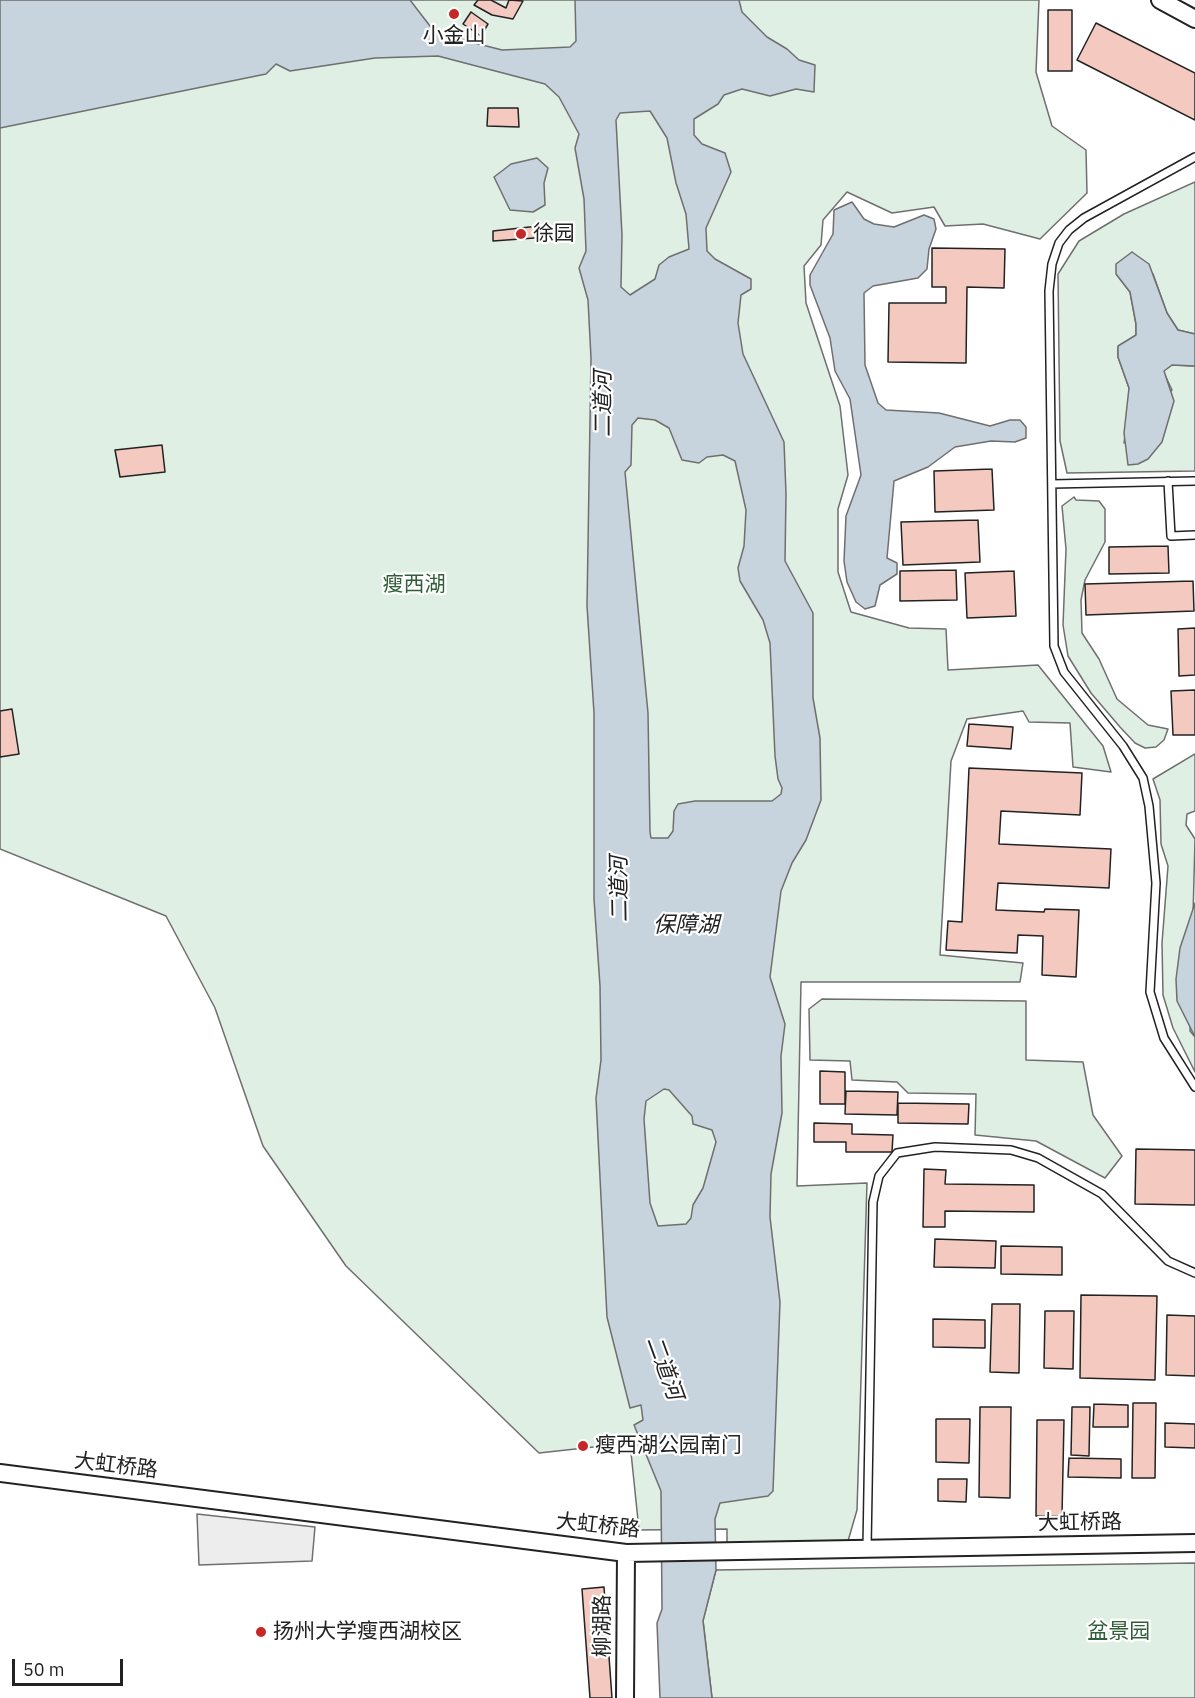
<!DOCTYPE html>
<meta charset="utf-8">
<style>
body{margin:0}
#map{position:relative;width:1195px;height:1698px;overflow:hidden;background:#fff;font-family:"IBM Plex Sans",sans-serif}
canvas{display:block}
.scale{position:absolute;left:12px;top:1659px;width:111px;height:27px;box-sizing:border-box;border:3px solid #222;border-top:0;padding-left:8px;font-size:18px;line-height:21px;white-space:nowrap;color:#222;-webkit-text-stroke:4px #fff;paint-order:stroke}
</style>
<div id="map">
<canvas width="1195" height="1698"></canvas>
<div class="scale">50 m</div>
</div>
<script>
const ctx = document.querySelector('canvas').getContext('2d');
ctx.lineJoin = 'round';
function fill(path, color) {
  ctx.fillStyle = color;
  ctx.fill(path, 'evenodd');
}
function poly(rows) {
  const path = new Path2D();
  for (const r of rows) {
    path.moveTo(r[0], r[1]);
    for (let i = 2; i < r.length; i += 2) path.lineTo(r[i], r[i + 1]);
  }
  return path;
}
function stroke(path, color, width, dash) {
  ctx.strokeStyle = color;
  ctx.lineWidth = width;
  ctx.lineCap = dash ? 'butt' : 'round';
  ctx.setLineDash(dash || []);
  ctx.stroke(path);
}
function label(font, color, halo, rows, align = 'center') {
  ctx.font = font + ' "IBM Plex Sans","Noto Sans SC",sans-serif';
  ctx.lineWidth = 4.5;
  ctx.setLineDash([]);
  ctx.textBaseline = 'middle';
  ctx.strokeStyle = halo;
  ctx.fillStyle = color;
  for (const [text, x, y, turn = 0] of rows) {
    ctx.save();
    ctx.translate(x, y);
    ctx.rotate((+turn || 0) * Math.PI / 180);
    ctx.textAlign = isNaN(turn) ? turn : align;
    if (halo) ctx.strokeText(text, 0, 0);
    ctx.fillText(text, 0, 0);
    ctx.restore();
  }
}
const green = poly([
 [0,0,1039,0,1036,72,1052,126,1086,150,1087,193,1040,239,983,224,945,226,934,207,892,213,847,192,823,220,821,245,804,266,806,303,840,406,848,475,838,509,838,572,851,612,909,628,946,629,948,670,1038,665,1103,746,1111,772,1073,767,1070,723,1029,722,1023,711,967,719,951,761,940,955,1023,963,1020,982,801,982,797,1186,867,1183,857,1510,848,1541,727,1543,727,1529,639,1530,630,1443,539,1453,346,1266,263,1146,215,1008,166,916,0,849,0,0],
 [1195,182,1195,334,1178,330,1167,313,1153,274,1117,275,1130,292,1136,324,1136,335,1118,347,1118,357,1129,388,1130,400,1124,443,1172,390,1163,371,1172,365,1195,366,1195,471,1067,473,1060,441,1058,274,1079,241,1124,214,1195,182],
 [1074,497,1076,500,1099,501,1105,509,1105,542,1085,580,1081,600,1082,633,1099,659,1117,699,1148,725,1168,729,1164,740,1156,747,1145,748,1135,743,1120,727,1091,693,1068,656,1063,625,1066,549,1062,506,1074,497],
 [1195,754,1195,811,1187,814,1186,825,1195,839,1190,1031,1195,1037,1195,1072,1173,1028,1163,995,1162,943,1168,866,1161,844,1160,800,1153,779,1195,754],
 [822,999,1026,1001,1026,1060,1083,1062,1093,1115,1122,1156,1105,1178,1036,1141,975,1135,976,1094,908,1093,897,1082,852,1080,850,1061,810,1060,809,1009,822,999],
 [1195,1563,1195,1698,712,1698,703,1620,716,1570,1195,1563]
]);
const parking = poly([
 [197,1514,315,1527,312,1561,199,1565,197,1514]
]);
const water = poly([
 [0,0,410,0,430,26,467,41,502,50,570,47,576,41,575,0,739,0,742,12,767,37,787,49,799,60,815,65,814,92,796,89,770,96,742,89,724,95,718,104,694,119,694,135,702,144,725,153,731,172,706,228,707,251,715,259,751,279,751,289,741,295,738,323,743,354,784,442,786,494,785,561,813,613,813,698,820,738,821,800,806,840,792,863,781,891,770,977,785,1024,781,1056,782,1113,771,1174,770,1217,780,1302,773,1491,768,1496,720,1503,715,1519,716,1570,703,1621,712,1698,660,1698,657,1623,662,1609,661,1491,634,1425,643,1420,641,1405,630,1408,607,1317,596,1098,601,1060,600,986,594,899,594,713,587,606,591,358,588,300,579,268,586,251,584,199,575,148,579,134,559,97,545,84,438,56,375,58,290,71,276,64,266,74,0,128,0,0],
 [650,111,667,138,676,183,686,214,689,249,669,257,659,265,655,279,630,295,621,287,622,235,616,120,620,113,650,111],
 [638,418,655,420,669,428,682,460,699,463,707,457,723,455,735,461,746,510,744,546,738,568,740,581,763,620,770,643,775,756,778,779,782,788,781,794,772,801,695,801,678,804,674,811,673,831,668,838,651,838,650,832,648,713,625,472,631,465,632,425,638,418],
 [664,1089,669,1090,692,1116,693,1124,712,1130,716,1142,703,1188,693,1205,691,1218,686,1224,658,1226,650,1203,644,1119,646,1101,664,1089],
 [537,158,548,168,544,183,545,205,533,212,510,210,494,177,511,164,537,158],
 [852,202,864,219,874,224,894,227,924,215,934,219,936,229,929,249,927,269,918,278,873,286,864,293,865,365,878,403,886,410,939,413,990,426,1010,420,1020,420,1026,427,1026,438,1015,442,991,441,955,447,928,467,894,481,887,558,897,563,897,574,880,585,875,606,865,609,856,602,847,582,844,561,846,516,861,475,850,399,835,371,830,338,810,285,810,275,833,234,834,210,852,202],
 [1132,252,1149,264,1167,313,1178,330,1195,334,1195,366,1172,365,1164,371,1174,401,1162,442,1148,459,1138,464,1128,465,1124,433,1129,388,1118,357,1118,346,1136,335,1136,324,1130,292,1116,274,1116,264,1132,252],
 [1195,903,1195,1037,1177,1001,1176,979,1180,948,1195,903]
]);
const building = poly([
 [478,0,491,0,506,8,509,0,523,1,513,19,492,15,474,5,478,0],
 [1048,10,1072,10,1072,71,1048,71,1048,10],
 [471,12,488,24,481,36,463,24,471,12],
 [1096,23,1195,73,1195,120,1077,60,1096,23],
 [488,108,518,108,519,127,487,126,488,108],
 [548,225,548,237,493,241,493,231,548,225],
 [932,248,1005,249,1004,288,967,287,966,363,888,362,889,303,946,303,946,287,932,287,932,248],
 [162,445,165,472,120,477,115,450,162,445],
 [992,469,994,510,935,512,934,471,992,469],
 [978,520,980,562,903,565,901,522,978,520],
 [1168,546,1169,573,1109,574,1109,547,1168,546],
 [956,570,957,600,900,601,900,571,956,570],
 [1014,571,1016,616,967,618,965,573,1014,571],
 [1193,581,1194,611,1086,615,1085,584,1193,581],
 [1195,628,1195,675,1179,676,1178,629,1195,628],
 [1195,690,1195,735,1173,735,1171,691,1195,690],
 [12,709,19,754,0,757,0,711,12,709],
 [969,724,1013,727,1011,749,967,746,969,724],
 [969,768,1082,773,1080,815,1001,811,999,844,1111,849,1109,888,998,883,996,910,1044,912,1045,909,1079,910,1076,977,1042,975,1043,936,1018,935,1017,953,946,950,948,921,962,922,969,768],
 [820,1071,845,1072,845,1104,820,1104,820,1071],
 [846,1091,898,1092,897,1115,845,1114,846,1091],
 [898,1103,969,1104,968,1124,898,1123,898,1103],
 [814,1123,852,1124,852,1134,893,1135,892,1152,846,1152,846,1142,814,1142,814,1123],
 [1136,1149,1195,1150,1195,1205,1135,1204,1136,1149],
 [924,1169,946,1170,945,1184,1034,1185,1034,1212,945,1211,945,1227,923,1227,924,1169],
 [935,1239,996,1241,995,1268,934,1267,935,1239],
 [1001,1246,1062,1247,1062,1275,1001,1274,1001,1246],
 [1081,1295,1157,1296,1155,1380,1080,1378,1081,1295],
 [992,1304,1020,1304,1019,1373,990,1372,992,1304],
 [1045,1311,1074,1311,1073,1369,1044,1368,1045,1311],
 [1167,1315,1195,1316,1195,1376,1166,1375,1167,1315],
 [933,1319,985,1320,985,1348,933,1347,933,1319],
 [1133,1403,1156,1403,1155,1478,1132,1478,1133,1403],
 [1094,1404,1128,1405,1128,1427,1093,1427,1094,1404],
 [980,1407,1011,1407,1010,1498,979,1497,980,1407],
 [1072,1407,1090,1407,1089,1456,1071,1455,1072,1407],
 [936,1419,970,1419,969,1463,936,1462,936,1419],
 [1037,1420,1064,1420,1062,1516,1036,1516,1037,1420],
 [1165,1423,1195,1424,1195,1448,1165,1447,1165,1423],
 [1069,1458,1121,1459,1121,1478,1068,1477,1069,1458],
 [938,1479,967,1479,966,1502,938,1501,938,1479],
 [604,1587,612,1698,590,1698,582,1589,604,1587]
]);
const service = poly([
 [1195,157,1084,218,1069,230,1059,243,1052,264,1049,291,1054,646,1064,672,1123,746,1143,778,1149,806,1156,883,1150,992,1164,1038,1195,1087],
 [1168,481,1171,536,1195,535],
 [1052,484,1195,481],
 [867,1547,873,1202,879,1176,897,1153,935,1147,1011,1150,1038,1158,1102,1194,1168,1261,1195,1273]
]);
const tertiary = poly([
 [1160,0,1195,19],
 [0,1473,626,1553,1195,1543],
 [625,1698,626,1553]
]);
const markers = [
 [454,14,6,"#c62828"],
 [521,234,6,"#c62828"],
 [583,1446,6,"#c62828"],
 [261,1632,6,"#c62828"]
];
const poiNames = [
 ["小金山",454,36,"center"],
 ["徐园",533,234],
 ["瘦西湖公园南门",595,1446],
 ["扬州大学瘦西湖校区",273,1632]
];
const parkNames = [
 ["瘦西湖",414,585],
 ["盆景园",1119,1632]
];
const streetNames = [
 ["大虹桥路",116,1466,7],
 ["大虹桥路",1080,1523,-1],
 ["大虹桥路",598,1526,6],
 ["柳湖路",603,1626,-90]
];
const waterNames = [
 ["二道河",604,404,-90],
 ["二道河",620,889,-91],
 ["保障湖",686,926],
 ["二道河",664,1368,70]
];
fill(green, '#e0efe3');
stroke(green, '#6f6f6f', 1.5);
fill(parking, '#ededed');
stroke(parking, '#6f6f6f', 1.5);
fill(water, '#c7d3dd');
stroke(water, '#6f6f6f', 1.5);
fill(building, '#f3c9c0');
stroke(building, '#222', 1.5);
stroke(service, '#222', 10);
stroke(tertiary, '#222', 20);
stroke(service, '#fff', 7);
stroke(tertiary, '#fff', 16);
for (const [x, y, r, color] of markers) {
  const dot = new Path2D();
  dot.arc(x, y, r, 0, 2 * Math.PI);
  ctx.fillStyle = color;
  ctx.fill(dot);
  stroke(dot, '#fff', 2);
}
label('21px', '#222', '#fff', poiNames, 'left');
label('21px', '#2f5e38', '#fff', parkNames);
label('21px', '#222', '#fff', streetNames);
label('italic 22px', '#222', '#fff', waterNames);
</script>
